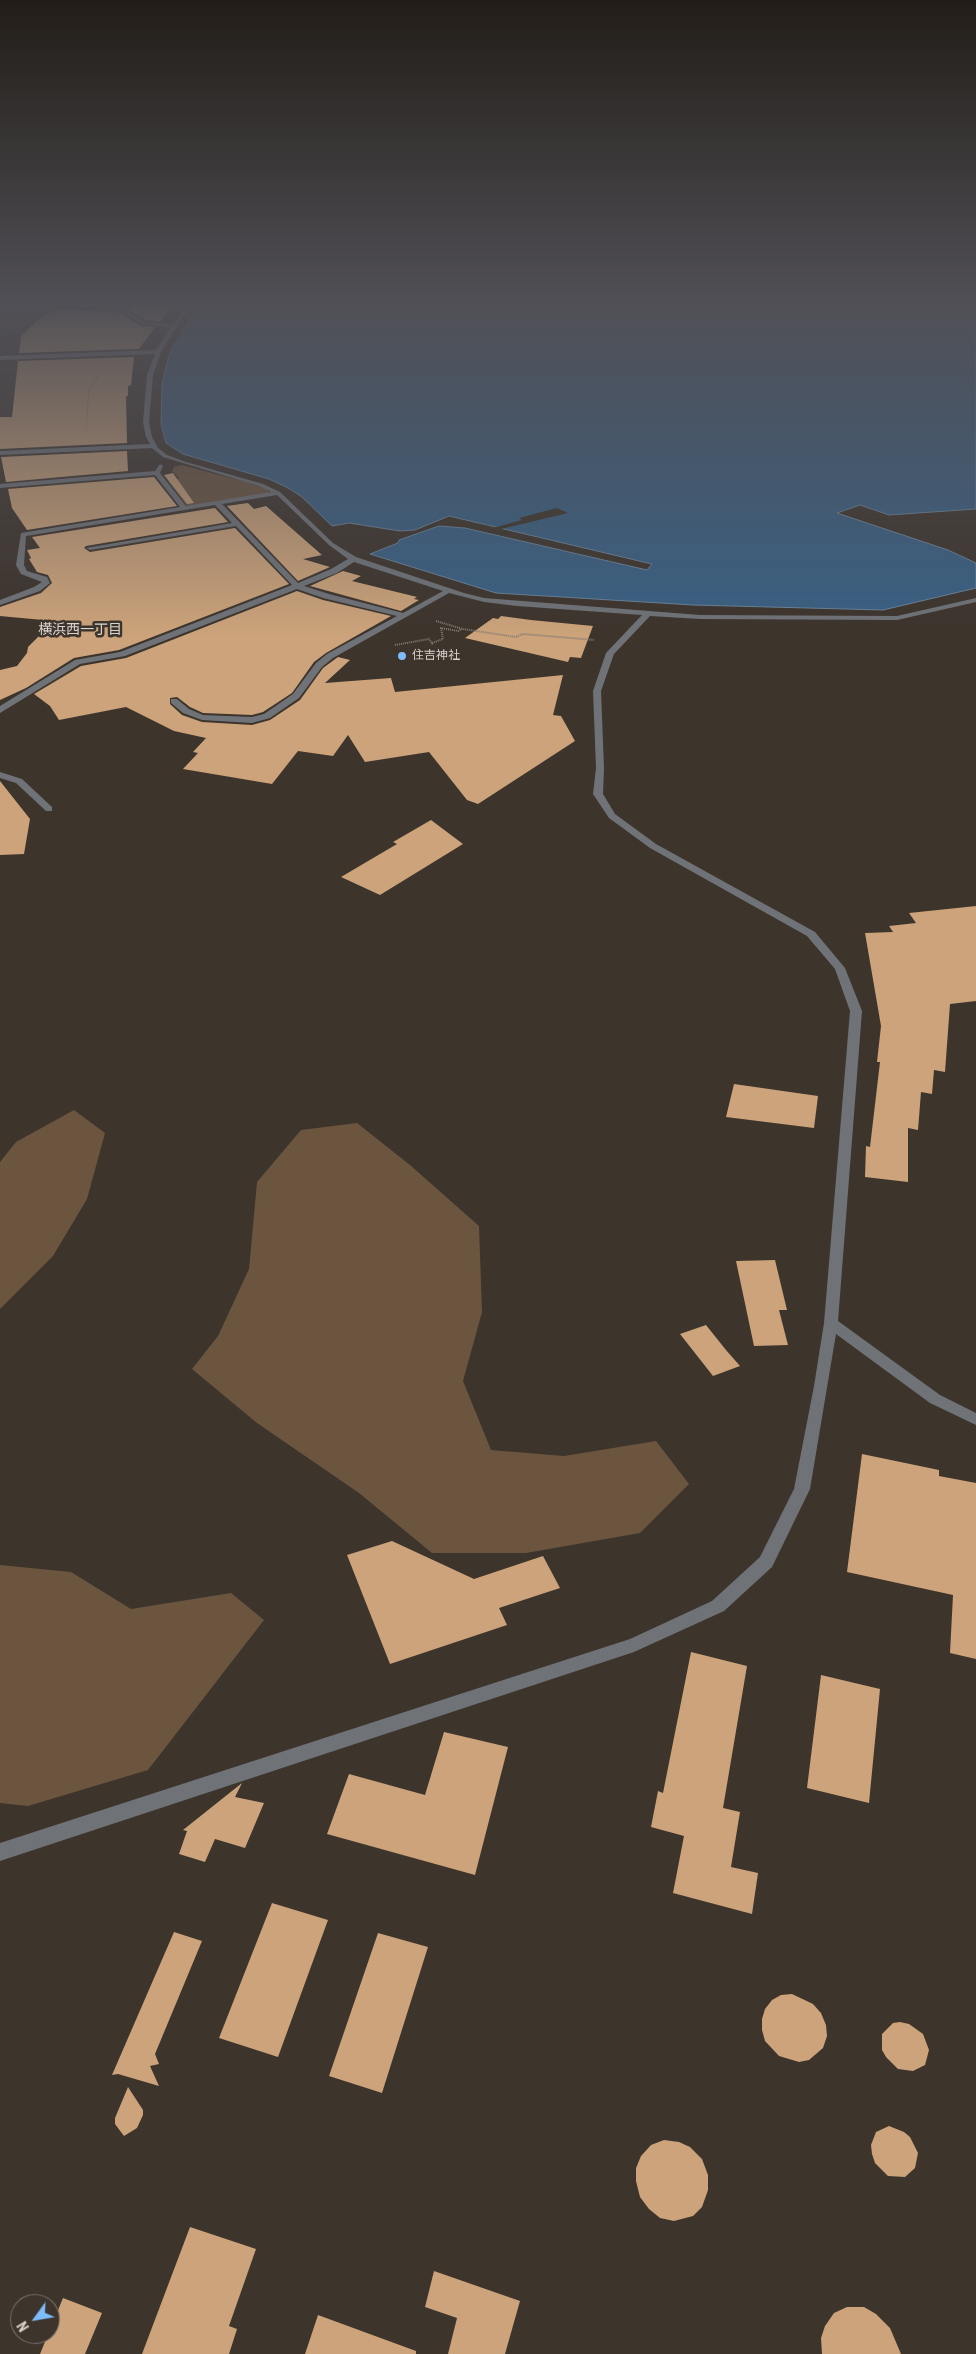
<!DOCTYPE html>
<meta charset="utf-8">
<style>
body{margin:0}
#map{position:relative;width:976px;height:2354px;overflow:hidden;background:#3d342c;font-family:"Roboto Condensed",sans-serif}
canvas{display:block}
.north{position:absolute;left:10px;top:2294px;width:50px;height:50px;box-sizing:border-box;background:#3d342c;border:1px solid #7c746d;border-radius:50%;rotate:238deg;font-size:14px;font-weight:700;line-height:20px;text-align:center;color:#dad4cf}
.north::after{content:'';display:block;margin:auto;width:18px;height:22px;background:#7ebdf9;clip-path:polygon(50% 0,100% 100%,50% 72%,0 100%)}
</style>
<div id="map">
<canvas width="976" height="2354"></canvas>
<div class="north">N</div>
</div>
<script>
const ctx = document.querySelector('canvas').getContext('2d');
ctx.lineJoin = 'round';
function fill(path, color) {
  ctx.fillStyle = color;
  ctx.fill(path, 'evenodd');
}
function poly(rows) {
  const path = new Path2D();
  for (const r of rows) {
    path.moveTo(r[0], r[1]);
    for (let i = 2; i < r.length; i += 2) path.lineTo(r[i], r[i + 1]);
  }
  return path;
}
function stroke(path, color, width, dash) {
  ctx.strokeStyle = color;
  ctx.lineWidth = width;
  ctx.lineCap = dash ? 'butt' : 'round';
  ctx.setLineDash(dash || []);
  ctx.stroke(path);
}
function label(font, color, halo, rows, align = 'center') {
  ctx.font = font + ' "Roboto Condensed","Noto Sans JP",sans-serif';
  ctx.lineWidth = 5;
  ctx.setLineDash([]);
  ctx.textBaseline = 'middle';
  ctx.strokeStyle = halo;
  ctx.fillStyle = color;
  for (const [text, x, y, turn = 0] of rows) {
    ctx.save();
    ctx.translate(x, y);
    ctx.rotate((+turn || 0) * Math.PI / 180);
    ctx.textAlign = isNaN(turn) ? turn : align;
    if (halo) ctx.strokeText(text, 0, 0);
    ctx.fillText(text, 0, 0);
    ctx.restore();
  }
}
const green = poly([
 [182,465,246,482,265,488,271,494,187,506,168,481,178,479,179,478,172,471,174,467],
 [74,1110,105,1133,87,1199,53,1256,0,1309,0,1162,16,1142],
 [357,1123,410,1165,479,1226,482,1312,463,1381,491,1450,564,1456,656,1441,689,1484,640,1533,526,1553,432,1553,359,1493,257,1423,192,1369,218,1336,249,1269,257,1182,301,1130],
 [0,1565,71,1572,131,1609,231,1593,264,1620,148,1770,28,1806,0,1803]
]);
const water = poly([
 [198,306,976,306,976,509,889,515,860,505,837,513,948,550,976,563,976,588,883,610,693,605,496,593,370,554,398,543,399,540,439,526,465,528,647,570,652,564,449,516,415,530,400,531,349,523,332,526,302,497,288,488,269,479,183,454,166,443,161,424,162,383,170,352,198,306]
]);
const pier = poly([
 [557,508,568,513,497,530,493,528,522,520,519,518]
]);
const building = poly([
 [131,308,172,308,160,322,146,320,129,311],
 [57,309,118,312,141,326,155,327,139,349,19,353,21,336,38,320],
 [134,357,131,385,128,386,128,396,126,396,127,443,0,449,0,417,12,417,18,361],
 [127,451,128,471,6,482,1,457],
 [173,473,194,503,187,504,164,475],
 [154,477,177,506,27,530,12,508,8,489],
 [248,503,254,509,266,506,322,555,303,559,330,567,298,581,227,506],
 [215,508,228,522,86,546,84,548,90,552,235,528,289,584,119,650,74,658,26,688,0,700,0,670,17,666,27,653,28,647,54,621,0,616,0,607,41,593,52,583,48,575,37,572,29,559,31,558,27,550,40,548,32,537],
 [343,571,361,576,352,581,417,597,414,599,419,600,401,611,310,586],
 [297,591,323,600,391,616,326,653,314,662,292,693,263,712,252,715,203,713,190,707,177,697,170,698,170,704,182,715,202,722,252,725,270,720,300,700,323,668,338,657,350,660,325,683,391,678,395,692,563,675,553,715,561,716,575,741,478,804,467,800,429,752,365,762,348,735,333,756,298,751,272,784,183,769,198,753,193,752,206,738,174,731,126,707,59,720,50,706,34,694,81,666,126,658],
 [501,616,531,620,593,626,581,658,570,657,568,662,465,638,493,618,498,619],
 [0,781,30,819,24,854,0,855],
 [431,820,463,844,380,895,341,877,397,844,393,842],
 [976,906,976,1001,950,1004,945,1072,934,1070,932,1094,921,1092,918,1130,908,1128,908,1182,865,1177,866,1146,870,1147,880,1062,877,1062,881,1026,865,933,893,932,889,926,916,923,909,913],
 [734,1084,818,1096,814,1128,726,1117],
 [775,1260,787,1310,779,1310,788,1345,754,1346,736,1261],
 [706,1325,726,1350,740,1366,713,1376,680,1334],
 [862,1454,939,1470,939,1476,976,1483,976,1659,950,1653,953,1595,847,1572],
 [392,1541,474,1579,543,1556,560,1588,499,1608,507,1625,390,1664,347,1555],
 [691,1652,747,1666,723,1808,740,1812,731,1867,758,1873,752,1914,673,1893,684,1836,651,1827,658,1791,663,1793],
 [821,1675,880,1689,869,1803,807,1788],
 [444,1732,508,1747,475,1875,327,1834,349,1774,425,1795],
 [242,1783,235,1797,264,1803,245,1848,215,1839,205,1862,179,1854,187,1831,183,1830],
 [272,1903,328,1920,278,2057,219,2038],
 [174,1932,202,1941,155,2054,159,2064,150,2066,159,2086,118,2074,112,2075],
 [378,1933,428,1947,382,2093,329,2076],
 [792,1994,813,2004,821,2013,826,2025,827,2036,823,2048,809,2060,799,2062,779,2056,765,2041,762,2030,762,2019,765,2009,772,2000,781,1995],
 [900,2022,909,2024,923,2034,929,2050,925,2065,913,2071,898,2069,886,2057,882,2050,882,2034,893,2023],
 [128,2087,143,2110,143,2115,137,2128,124,2136,115,2124,115,2118],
 [889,2126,904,2132,910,2137,918,2153,915,2168,905,2177,888,2176,875,2163,872,2154,871,2145,876,2132],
 [664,2140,679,2142,690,2147,702,2159,708,2175,708,2190,702,2207,693,2216,674,2221,660,2218,649,2209,640,2197,636,2181,636,2168,641,2156,651,2145],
 [190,2227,256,2249,229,2326,237,2329,229,2354,142,2354],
 [434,2271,520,2301,505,2354,448,2354,457,2318,425,2307],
 [63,2298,102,2313,85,2354,40,2354],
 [847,2307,864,2307,876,2314,890,2328,901,2354,822,2354,821,2338,825,2326,834,2313],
 [318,2315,416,2351,416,2354,305,2354]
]);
const pathFar1 = poly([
 [0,332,3,333,0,336],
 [86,430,89,389,95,384,98,372]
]);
const path = poly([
 [436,621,463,629,516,637,523,634,594,640],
 [432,643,443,639,441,628,458,631,462,629],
 [395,645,429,639,433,645]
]);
const minor = poly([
 [111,306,117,306,145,322,173,325,186,306,190,306,161,352,153,375,149,422,152,437,158,448,167,455,186,462,263,484,280,492,333,543,356,557,464,593,484,598,700,615,897,616,976,598,976,602,897,620,700,619,650,616,614,654,601,691,604,768,603,794,615,814,656,844,815,932,845,968,862,1011,838,1321,940,1395,976,1413,976,1425,930,1403,836,1334,810,1489,772,1567,724,1611,634,1652,0,1861,0,1843,630,1639,712,1601,760,1557,794,1489,814,1386,824,1323,850,1011,835,969,807,936,650,848,609,818,593,794,596,768,593,691,606,653,642,615,517,606,484,602,449,593,333,658,322,667,299,698,270,718,252,723,202,720,183,713,171,703,171,699,177,699,189,709,203,715,252,717,264,714,293,694,316,663,327,654,397,616,323,598,297,589,125,656,80,664,0,713,0,706,75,660,120,652,292,585,236,526,90,550,86,548,232,523,215,505,26,536,24,565,27,571,47,577,50,583,40,591,0,605,0,600,34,587,42,582,21,574,16,565,21,533,180,507,155,475,0,488,0,484,155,471,160,464,163,466,160,473,186,506,271,492,259,486,163,457,152,448,0,455,0,451,150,444,146,437,143,422,147,375,155,354,0,360,0,356,156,350,171,327,142,324,111,306],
 [277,495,329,545,348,559,331,569,298,583,222,504,277,495],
 [354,562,443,591,403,613,329,594,304,586,337,573,354,562],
 [0,772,22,779,52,807,52,811,46,811,16,783,0,778,0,772]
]);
const markers = [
 [402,656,5,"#7ebdf9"]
];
const farPoinames = [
 ["住吉神社",412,656]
];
const farNeighbourhoodnames = [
 ["横浜西一丁目",80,630]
];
fill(green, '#6b553f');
fill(water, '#396084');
stroke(water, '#69839a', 1);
fill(pier, '#3d342c');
fill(building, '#cca37a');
stroke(pathFar1, '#837c75', 1, [1, 1]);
stroke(path, '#837c75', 2, [1, 1]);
fill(minor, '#6f7378');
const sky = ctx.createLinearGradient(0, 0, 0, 636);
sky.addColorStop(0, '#221d18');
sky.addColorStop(0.48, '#515056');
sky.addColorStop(1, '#51505600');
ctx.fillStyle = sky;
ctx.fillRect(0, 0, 976, 636);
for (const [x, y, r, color] of markers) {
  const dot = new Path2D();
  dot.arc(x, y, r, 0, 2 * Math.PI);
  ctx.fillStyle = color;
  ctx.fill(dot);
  stroke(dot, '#3d342c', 2);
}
label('12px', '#dad4cf', '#3d342c', farPoinames, 'left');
label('14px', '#dad4cf', '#3d342c', farNeighbourhoodnames);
</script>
